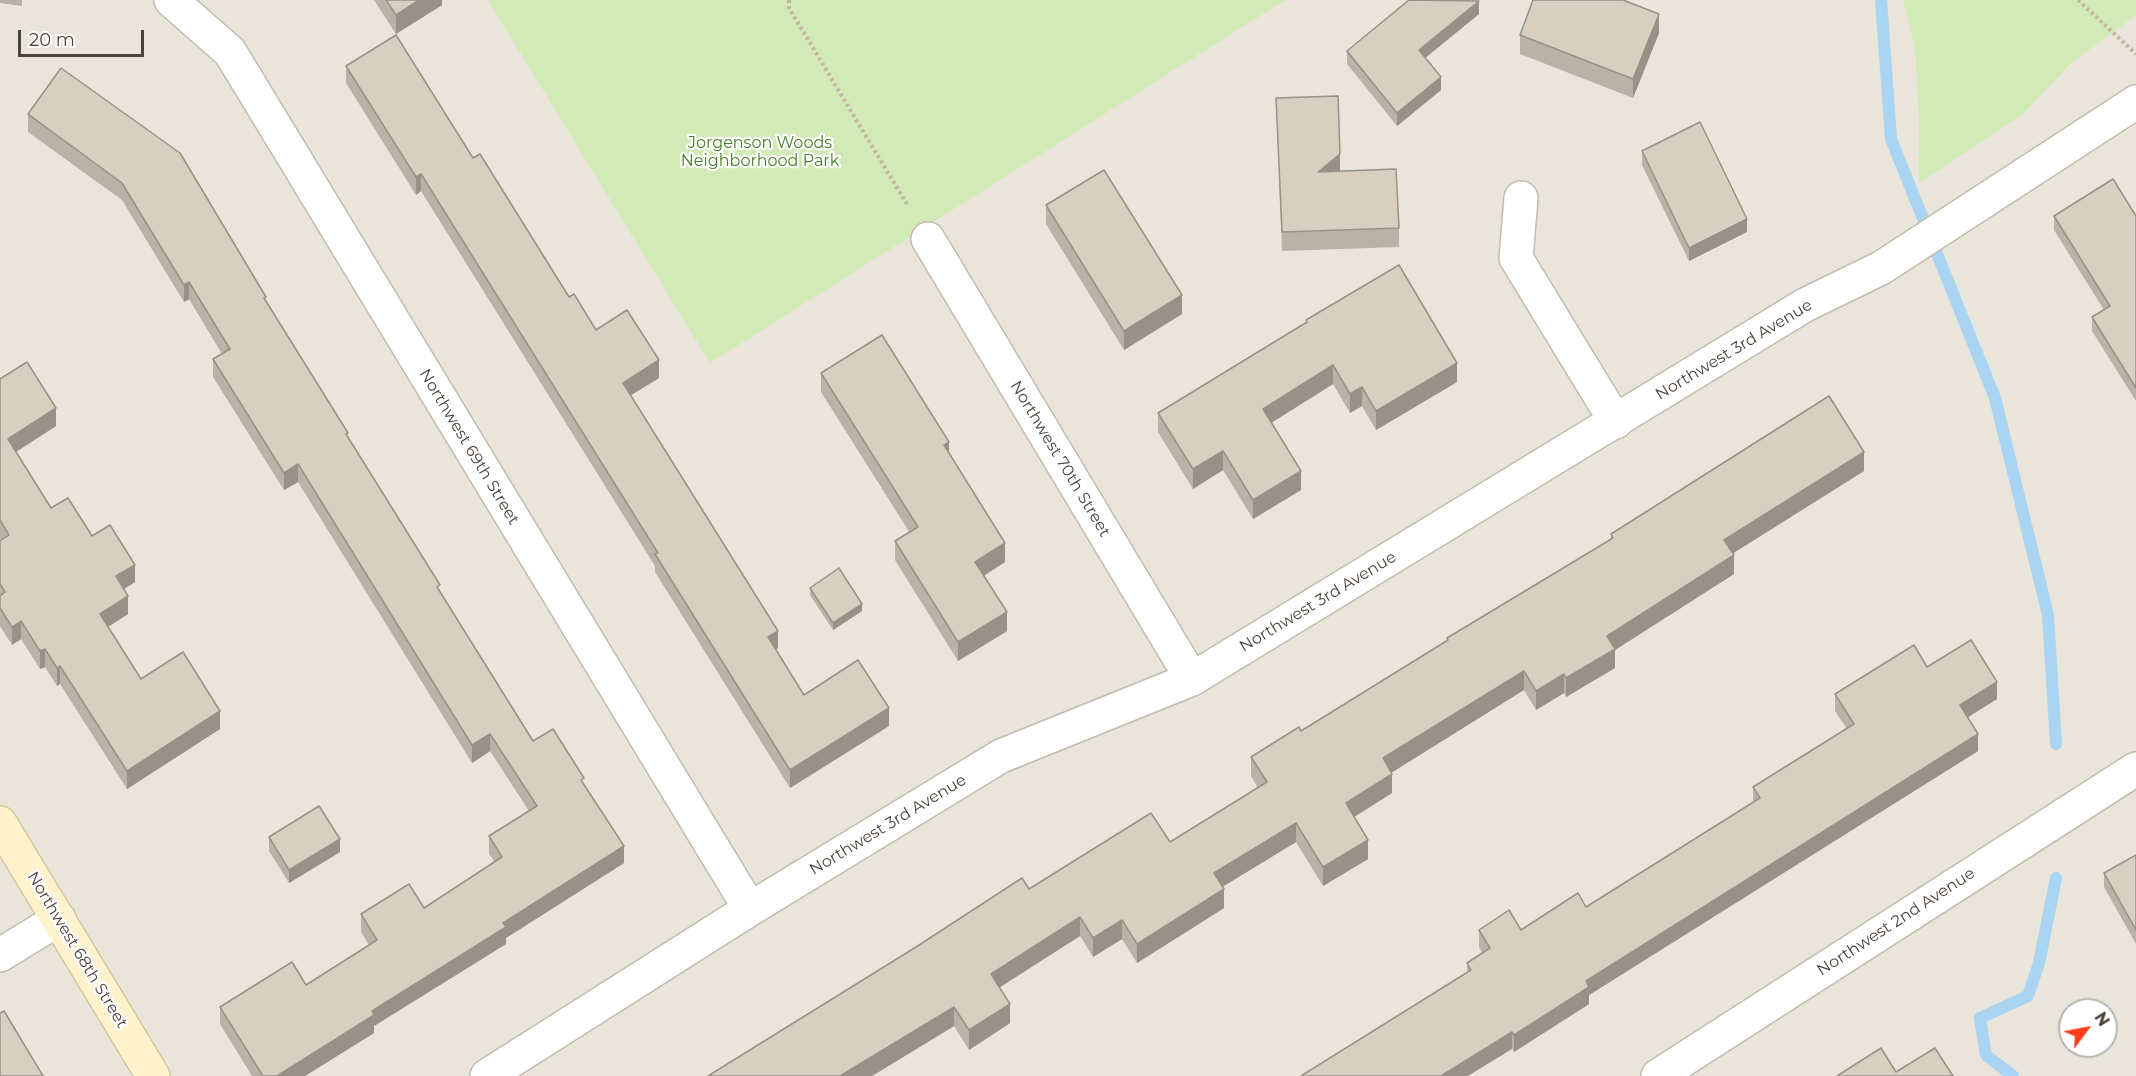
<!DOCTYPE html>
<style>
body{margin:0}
#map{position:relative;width:2136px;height:1076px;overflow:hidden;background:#f6f3ec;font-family:Montserrat,sans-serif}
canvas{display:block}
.north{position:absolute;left:2058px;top:998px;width:60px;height:60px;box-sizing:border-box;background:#fff;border:2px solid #b7b4b0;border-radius:50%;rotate:58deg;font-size:16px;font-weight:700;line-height:24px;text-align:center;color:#4b4439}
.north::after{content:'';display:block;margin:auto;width:21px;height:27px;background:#fc3f1d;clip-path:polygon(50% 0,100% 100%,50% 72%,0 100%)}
.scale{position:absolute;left:18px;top:30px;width:126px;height:27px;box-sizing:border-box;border:3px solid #4b4439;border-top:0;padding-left:8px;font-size:18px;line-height:21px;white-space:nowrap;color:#4b4439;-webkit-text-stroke:4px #fff;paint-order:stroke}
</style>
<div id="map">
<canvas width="2136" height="1076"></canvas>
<div class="north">N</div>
<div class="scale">20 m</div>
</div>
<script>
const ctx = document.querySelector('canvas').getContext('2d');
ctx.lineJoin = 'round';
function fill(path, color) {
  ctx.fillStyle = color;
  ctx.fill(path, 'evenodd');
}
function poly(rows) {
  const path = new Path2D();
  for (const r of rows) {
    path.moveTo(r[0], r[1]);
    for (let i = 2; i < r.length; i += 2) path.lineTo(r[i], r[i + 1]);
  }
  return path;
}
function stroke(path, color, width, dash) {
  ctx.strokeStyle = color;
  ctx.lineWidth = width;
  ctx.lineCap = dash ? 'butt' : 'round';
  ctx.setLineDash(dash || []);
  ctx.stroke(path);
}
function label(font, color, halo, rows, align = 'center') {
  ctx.font = font + ' Montserrat,sans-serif';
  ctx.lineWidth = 4.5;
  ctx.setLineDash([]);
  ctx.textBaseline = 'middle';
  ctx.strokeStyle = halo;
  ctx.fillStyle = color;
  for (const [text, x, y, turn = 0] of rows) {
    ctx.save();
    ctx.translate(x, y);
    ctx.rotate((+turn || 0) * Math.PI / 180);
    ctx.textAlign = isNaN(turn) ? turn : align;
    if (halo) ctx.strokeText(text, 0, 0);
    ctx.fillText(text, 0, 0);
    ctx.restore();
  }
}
const residential = poly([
 [0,0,2136,0,2136,1076,0,1076],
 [2070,1010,2106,1010,2106,1046,2070,1046]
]);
const green = poly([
 [488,0,1285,0,710,363],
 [1903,0,2136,0,2136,15,2071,63,2022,115,1919,183,1919,117,1915,49]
]);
const stream = poly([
 [1881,0,1891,139,1995,398,2048,615,2056,744],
 [2013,1076,1986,1055,1980,1018,2028,996,2039,963,2056,878]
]);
const path = poly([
 [789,0,789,8,908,206],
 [2078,0,2136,54]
]);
const street = poly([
 [171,0,230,52,750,909],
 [1521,198,1516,258,1616,422],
 [928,239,1192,679],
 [0,955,59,919],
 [487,1076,750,909,1001,756,1192,679,1805,305,1881,268,2136,102],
 [1658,1076,2136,769]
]);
const secondary = poly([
 [0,823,153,1076]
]);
const wall = poly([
 [0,0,22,0,22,6,0,3],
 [374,0,442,0,442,5,396,34],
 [1479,14,1425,58,1441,90,1397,126,1347,64,1347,51],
 [1659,33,1633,98,1520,54,1520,35],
 [346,66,473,158,569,297,596,330,659,378,631,395,778,648,775,649,804,695,889,726,790,788,655,572,655,566,421,191,416,195,346,83],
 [61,68,266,301,440,591,533,741,584,784,624,863,506,938,506,944,374,1026,374,1033,305,1076,252,1076,220,1024,220,1007,306,985,369,945,361,932,361,914,424,908,495,862,489,854,489,836,529,811,490,751,472,763,298,482,284,490,213,377,213,359,222,354,189,299,184,302,122,200,28,132,28,114],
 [1276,98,1340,171,1399,228,1399,247,1282,251],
 [1642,151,1747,232,1689,261,1642,165],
 [1046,205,1182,314,1124,350,1046,224],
 [2054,216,2136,216,2136,401,2092,331,2092,317,2104,310,2054,230],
 [1306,320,1457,382,1376,430,1362,406,1350,413,1333,384,1271,423,1301,490,1253,519,1223,470,1193,489,1158,432,1158,413,1306,323],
 [821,373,949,453,1005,562,984,576,1007,631,958,661,895,560,895,541,910,533,821,392],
 [0,379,56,426,16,452,51,508,92,536,135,582,124,589,128,614,108,627,141,679,220,729,127,789,60,684,57,686,45,667,40,669,21,639,12,645,0,626,0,541,1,540,0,538],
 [1864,471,1733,553,1734,574,1615,650,1615,668,1566,697,1564,693,1536,710,1524,690,1391,772,1392,793,1354,817,1368,859,1323,886,1296,842,1222,887,1224,908,1137,963,1122,939,1093,957,1080,936,999,987,1010,1023,969,1050,954,1026,872,1076,1029,889,1170,842,1258,788,1251,776,1251,757,1301,731,1447,641,1447,638,1611,540,1611,534],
 [810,588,862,611,833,630,810,595],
 [1927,667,1997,699,1968,717,1978,751,1589,995,1589,1004,1514,1052,1467,972,1467,963,1482,953,1479,947,1479,930,1521,930,1586,907,1753,803,1753,787,1847,729,1835,711,1835,694],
 [269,837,340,852,289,883,269,851],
 [2136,855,2136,944,2104,887,2104,873]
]);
const shadedWall = poly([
 [419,0,442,0,442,5,396,34,396,15],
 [1479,1,1479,14,1419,63,1419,50],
 [1659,14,1659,33,1633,98,1633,79],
 [1441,77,1441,90,1397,126,1397,113],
 [1340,154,1340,173,1318,172],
 [421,174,421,191,416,195,416,177],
 [1747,219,1747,232,1689,261,1689,248],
 [189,282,189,299,184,302,184,285],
 [1182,295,1182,314,1124,350,1124,331],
 [659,360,659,378,623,400,623,383],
 [1457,363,1457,382,1376,430,1376,411],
 [1333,365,1333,384,1263,428,1263,409],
 [1362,387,1362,406,1350,413,1350,394],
 [56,408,56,426,8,457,8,439],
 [949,442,949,461,944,445],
 [1223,451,1223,470,1193,489,1193,469],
 [1864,452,1864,471,1724,559,1724,540],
 [298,464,298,482,284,490,284,473],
 [1301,471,1301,490,1253,519,1253,500],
 [1005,543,1005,562,975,581,975,562],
 [1734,555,1734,574,1615,650,1615,668,1566,697,1566,678,1607,636],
 [135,565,135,582,116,594,116,576],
 [128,596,128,614,100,632,100,614],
 [862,604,862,611,833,630,833,623],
 [1007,612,1007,631,958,661,958,642],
 [21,621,21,639,12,645,12,627],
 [778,631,778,648,768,654,768,637],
 [45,649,45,667,40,669,40,651],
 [60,666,60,684,57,686,57,668],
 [1524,671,1524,690,1383,778,1383,758],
 [1564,674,1564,693,1536,710,1536,691],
 [1997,682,1997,699,1960,722,1960,705],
 [889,708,889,726,790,788,790,770],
 [220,711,220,729,127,789,127,771],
 [490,734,490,751,472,763,472,745],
 [1978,734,1978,751,1589,995,1589,1004,1514,1052,1514,1035,1586,981],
 [1392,774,1392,793,1346,822,1346,803],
 [1296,823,1296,842,1214,892,1214,873],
 [340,839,340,852,289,883,289,870],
 [1368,840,1368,859,1323,886,1323,867],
 [624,846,624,863,506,938,506,944,374,1026,374,1033,305,1076,277,1076,372,1011,503,923],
 [1224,889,1224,908,1137,963,1137,944],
 [1080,917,1080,936,991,993,991,974],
 [1122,920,1122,939,1093,957,1093,938],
 [1010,1004,1010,1023,969,1050,969,1030],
 [954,1007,954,1026,872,1076,840,1076],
 [1512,1032,1512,1049,1468,1076,1441,1076]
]);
const building = poly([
 [386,0,419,0,396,15,386,0],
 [1409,0,1479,1,1419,50,1441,77,1397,113,1347,51,1409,0],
 [1533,0,1623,0,1659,14,1633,79,1520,35,1533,0],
 [396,35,473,158,480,154,569,297,574,294,596,330,627,310,659,360,623,383,778,631,768,637,804,695,858,660,889,708,790,770,655,554,658,553,421,174,416,177,346,66,396,35],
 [61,68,180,153,266,297,264,298,348,433,346,434,440,585,437,587,533,741,553,729,584,778,581,780,624,846,503,923,506,927,372,1011,374,1015,277,1076,263,1076,220,1007,292,962,306,985,377,940,361,914,409,884,424,908,502,857,489,836,537,806,490,734,472,745,298,464,284,473,213,359,230,349,189,282,184,285,122,183,28,114,61,68],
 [1338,96,1340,154,1318,172,1396,169,1399,228,1282,232,1276,98,1338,96],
 [1700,122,1747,219,1689,248,1642,151,1700,122],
 [1104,170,1182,295,1124,331,1046,205,1104,170],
 [2113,179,2136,216,2136,388,2092,317,2110,306,2054,216,2113,179],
 [1399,265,1457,363,1376,411,1362,387,1350,394,1333,365,1263,409,1301,471,1253,500,1223,451,1193,469,1158,413,1307,322,1306,320,1399,265],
 [882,335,949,442,944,445,1005,543,975,562,1007,612,958,642,895,541,918,527,821,373,882,335],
 [27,362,56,408,8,439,51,508,68,498,92,536,110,525,135,565,116,576,128,596,100,614,141,679,183,652,220,711,127,771,60,666,57,668,45,649,40,651,21,621,12,627,0,608,0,596,5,592,0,584,0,541,9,535,0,520,0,379,27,362],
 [1829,396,1864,452,1724,540,1734,555,1607,636,1615,649,1566,678,1564,674,1536,691,1524,671,1383,758,1392,774,1346,803,1368,840,1323,867,1296,823,1214,873,1224,889,1137,944,1122,920,1093,938,1080,917,991,974,1010,1004,969,1030,954,1007,840,1076,708,1076,916,947,1022,878,1029,889,1151,813,1170,842,1267,782,1251,757,1299,727,1301,731,1448,640,1447,638,1613,538,1611,534,1829,396],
 [839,568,862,604,833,623,810,588,839,568],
 [1971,640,1997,682,1960,705,1978,734,1586,981,1589,987,1514,1035,1512,1032,1441,1076,1301,1076,1471,970,1467,963,1490,948,1479,930,1509,910,1521,930,1578,893,1586,907,1760,798,1753,787,1854,724,1835,694,1914,645,1927,667,1971,640],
 [319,806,340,839,289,870,269,837,319,806],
 [2136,855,2136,930,2104,873,2136,855],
 [4,1011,43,1076,0,1076,0,1013,4,1011],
 [1881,1048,1896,1072,1935,1048,1953,1076,1837,1076,1881,1048]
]);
const parkNames = [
 ["Jorgenson Woods",760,143],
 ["Neighborhood Park",760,161]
];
const streetNames = [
 ["Northwest 3rd Avenue",1734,350,-31],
 ["Northwest 69th Street",469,447,59],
 ["Northwest 70th Street",1060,459,59],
 ["Northwest 3rd Avenue",1318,602,-31],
 ["Northwest 3rd Avenue",888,825,-31],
 ["Northwest 2nd Avenue",1896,922,-33],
 ["Northwest 68th Street",77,950,59]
];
fill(residential, '#eae5da');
fill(green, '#d2eab5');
stroke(stream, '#a9d4f2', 12);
stroke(street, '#c2bbae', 36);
stroke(secondary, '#d6c79b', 36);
stroke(path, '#c4b79f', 4, [3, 3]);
stroke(street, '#fff', 33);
stroke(secondary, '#fff3cd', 33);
fill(wall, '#bab2a6');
fill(shadedWall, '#979187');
fill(building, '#d8cfc1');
stroke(building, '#979187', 1.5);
label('16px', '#4a7f2a', '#fff', parkNames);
label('16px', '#4b4439', '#fff', streetNames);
</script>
